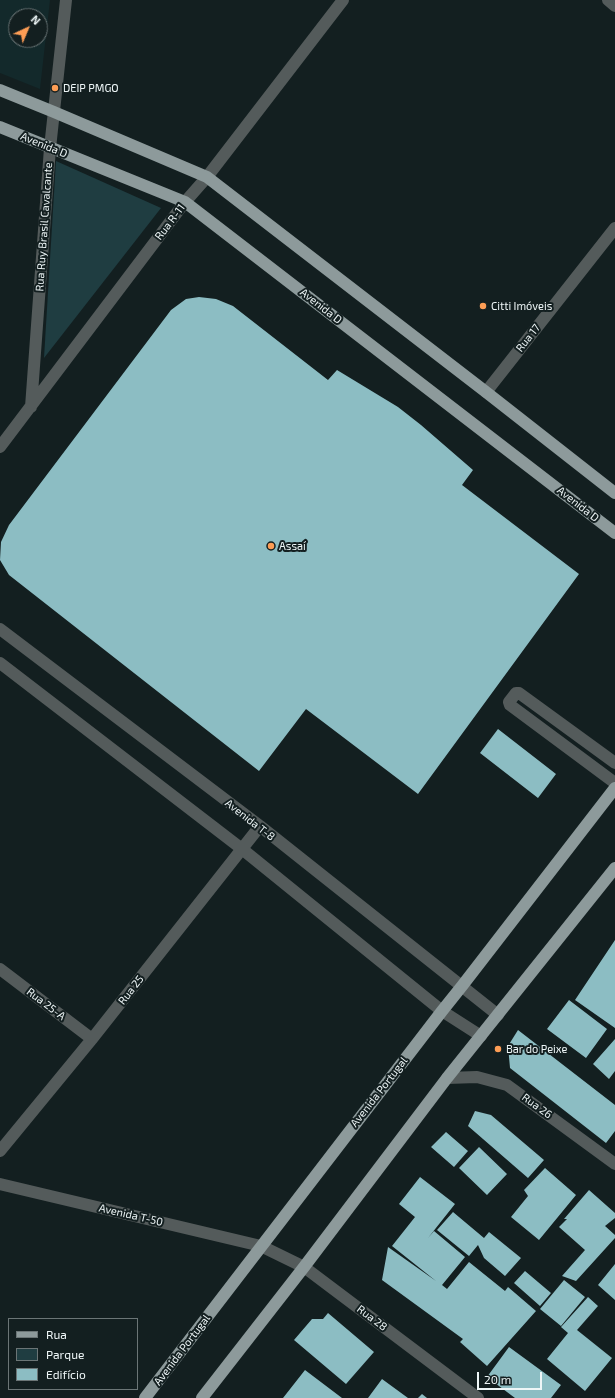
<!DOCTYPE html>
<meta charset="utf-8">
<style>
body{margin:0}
#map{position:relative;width:615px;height:1398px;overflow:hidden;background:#131f20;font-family:"Exo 2",sans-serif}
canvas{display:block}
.legend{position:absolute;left:8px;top:1318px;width:130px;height:72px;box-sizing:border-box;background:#131f20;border:1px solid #6b7576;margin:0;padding:5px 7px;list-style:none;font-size:12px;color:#eef6f7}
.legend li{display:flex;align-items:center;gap:8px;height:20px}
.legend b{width:20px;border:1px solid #6b7576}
.north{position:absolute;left:8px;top:8px;width:40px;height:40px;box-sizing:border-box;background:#131f20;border:1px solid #6b7576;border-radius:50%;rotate:44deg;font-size:11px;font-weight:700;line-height:16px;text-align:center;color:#eef6f7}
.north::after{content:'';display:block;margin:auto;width:14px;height:18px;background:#fd9d55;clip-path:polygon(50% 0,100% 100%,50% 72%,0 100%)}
.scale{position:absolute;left:477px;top:1372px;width:65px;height:18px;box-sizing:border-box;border:2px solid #eef6f7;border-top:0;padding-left:5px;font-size:12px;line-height:14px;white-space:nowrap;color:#eef6f7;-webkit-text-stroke:3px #131f20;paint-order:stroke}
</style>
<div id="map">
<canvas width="615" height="1398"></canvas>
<ul class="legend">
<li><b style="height:5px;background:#8d9a9b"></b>Rua</li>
<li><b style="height:11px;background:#1f3d41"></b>Parque</li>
<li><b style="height:11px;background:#8cbdc3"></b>Edifício</li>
</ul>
<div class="north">N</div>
<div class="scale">20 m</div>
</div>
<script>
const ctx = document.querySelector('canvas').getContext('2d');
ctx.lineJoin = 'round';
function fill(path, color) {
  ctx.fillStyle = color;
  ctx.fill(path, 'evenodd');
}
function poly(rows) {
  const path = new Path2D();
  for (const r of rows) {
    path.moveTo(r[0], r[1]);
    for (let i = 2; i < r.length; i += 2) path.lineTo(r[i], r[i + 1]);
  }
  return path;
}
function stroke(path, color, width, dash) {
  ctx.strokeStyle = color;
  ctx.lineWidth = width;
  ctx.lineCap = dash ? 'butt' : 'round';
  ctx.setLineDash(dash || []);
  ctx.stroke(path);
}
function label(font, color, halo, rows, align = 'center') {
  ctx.font = font + ' "Exo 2",sans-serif';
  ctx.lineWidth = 4;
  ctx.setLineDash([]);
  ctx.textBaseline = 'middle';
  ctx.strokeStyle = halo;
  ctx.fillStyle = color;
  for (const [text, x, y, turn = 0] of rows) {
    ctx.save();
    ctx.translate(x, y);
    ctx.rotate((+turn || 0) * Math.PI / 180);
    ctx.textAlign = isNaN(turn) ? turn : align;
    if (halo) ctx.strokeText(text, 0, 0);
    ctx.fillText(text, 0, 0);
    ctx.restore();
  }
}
const built = poly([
 [0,0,50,0,40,89,0,73],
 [16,16,40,16,40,40,16,40]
]);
const green = poly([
 [56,161,161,208,44,358]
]);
const building = poly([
 [199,297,216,299,233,306,328,380,337,370,398,407,421,425,473,470,462,485,579,574,418,794,306,709,259,771,9,575,0,560,1,542,9,525,171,310,186,299],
 [498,729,556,774,538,798,480,753],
 [615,940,615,1028,575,1000],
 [569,1000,607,1029,586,1058,547,1029],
 [518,1030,615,1105,615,1131,606,1143,510,1068,508,1046],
 [615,1039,615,1071,609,1079,593,1064],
 [475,1111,491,1115,544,1160,528,1178,468,1126],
 [446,1132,468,1151,454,1167,431,1147],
 [479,1147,507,1174,487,1195,459,1168],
 [545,1168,576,1195,539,1240,511,1217,528,1196,524,1190],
 [420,1177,455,1204,428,1238,434,1231,465,1257,442,1285,447,1289,469,1262,505,1291,508,1287,536,1311,487,1366,460,1342,463,1339,382,1280,388,1247,436,1281,392,1246,415,1217,399,1204],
 [589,1190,615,1213,615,1218,605,1226,615,1235,615,1238,576,1281,562,1276,585,1250,559,1227,567,1219,564,1219],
 [453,1212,484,1238,489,1232,521,1258,505,1276,484,1258,478,1245,469,1256,437,1230],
 [615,1264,615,1300,598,1285],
 [525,1271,551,1293,540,1306,514,1283],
 [564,1280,585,1297,561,1326,540,1309],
 [588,1297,598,1306,577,1330,612,1358,585,1391,547,1359,568,1333,561,1327],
 [328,1313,374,1352,346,1384,294,1340,312,1319,323,1319],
 [509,1347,561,1385,551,1398,515,1398,487,1377],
 [305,1370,342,1398,283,1398],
 [382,1379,408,1398,368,1398],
 [422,1394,427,1398,418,1398]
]);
const minor = poly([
 [608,0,615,6],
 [486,392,615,228],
 [31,407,50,148,66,0],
 [0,447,185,202,207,177,343,0],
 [0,629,260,826,498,1015],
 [0,663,242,849,442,1011,481,1036],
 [615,763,519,693,516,693,509,702,510,705,615,783],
 [0,969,92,1039],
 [447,1078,477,1077,507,1085,615,1164],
 [0,1151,92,1039,260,826],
 [0,1184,261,1246,304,1267,478,1398]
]);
const major = poly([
 [0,90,54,112,207,177,486,392,615,493],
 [0,127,185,202,615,533],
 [145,1398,442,1011,462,986,615,788],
 [202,1398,304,1267,447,1078,615,868]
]);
const markers = [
 [55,88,4,"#fd9d55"],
 [483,306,4,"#fd9d55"],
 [271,546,4,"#fd9d55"],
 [498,1049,4,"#fd9d55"]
];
const poiNames = [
 ["DEIP PMGO",63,88],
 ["Citti Imóveis",491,306],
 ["Assaí",279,546],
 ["Bar do Peixe",506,1049]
];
const streetNames = [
 ["Avenida D",44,145,22],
 ["Rua R-11",170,222,-53],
 ["Rua Ruy Brasil Cavalcante",44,227,-86],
 ["Avenida D",321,306,38],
 ["Rua 17",528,338,-52],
 ["Avenida D",578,504,38],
 ["Avenida T-8",250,820,38],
 ["Rua 25",131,990,-52],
 ["Rua 25-A",46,1004,37],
 ["Avenida Portugal",379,1092,-52],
 ["Rua 26",537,1106,36],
 ["Avenida T-50",131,1215,13],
 ["Rua 28",372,1318,37],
 ["Avenida Portugal",182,1350,-53]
];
fill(built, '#13292b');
fill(green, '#1f3d41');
fill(building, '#8cbdc3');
stroke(minor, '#545b5b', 12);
stroke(major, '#8d9a9b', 12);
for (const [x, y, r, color] of markers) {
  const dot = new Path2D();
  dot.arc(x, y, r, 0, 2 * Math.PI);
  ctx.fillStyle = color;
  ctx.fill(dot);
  stroke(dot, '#131f20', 1.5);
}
label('11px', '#eef6f7', '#131f20', poiNames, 'left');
label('11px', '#eef6f7', '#131f20', streetNames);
</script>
